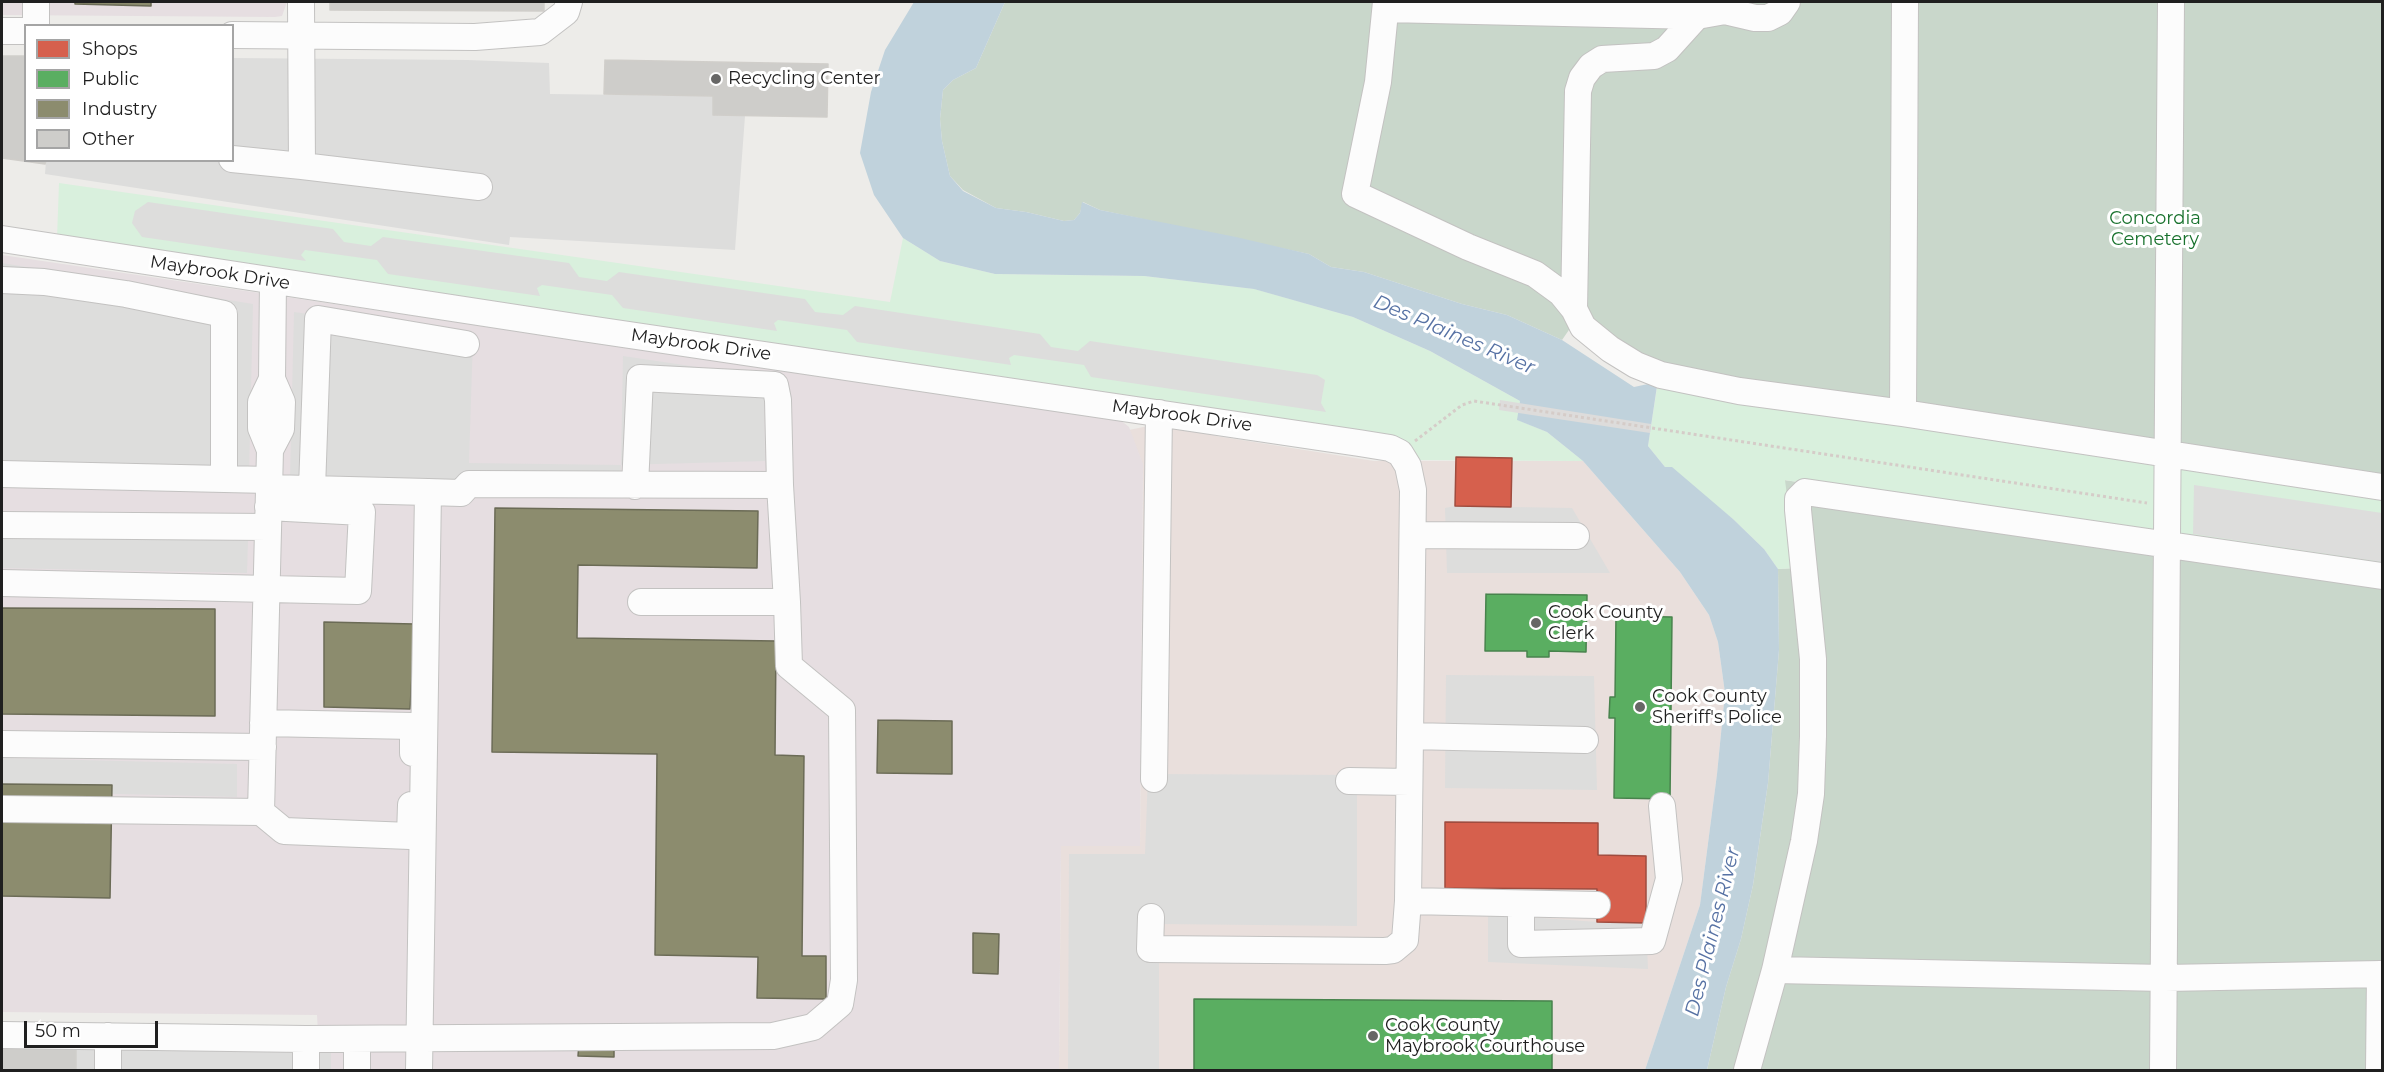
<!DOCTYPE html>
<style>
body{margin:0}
#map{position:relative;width:2384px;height:1072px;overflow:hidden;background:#edece9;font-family:Montserrat,sans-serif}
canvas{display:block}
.frame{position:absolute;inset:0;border:3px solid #1f1f1f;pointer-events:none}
.legend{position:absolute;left:24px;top:24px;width:210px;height:138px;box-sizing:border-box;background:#fff;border:2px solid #a5a5a5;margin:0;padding:8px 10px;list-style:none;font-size:18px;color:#1f1f1f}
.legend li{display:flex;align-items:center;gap:12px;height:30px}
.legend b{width:30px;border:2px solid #a5a5a5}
.scale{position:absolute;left:24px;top:1021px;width:134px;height:27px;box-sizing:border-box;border:3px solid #1f1f1f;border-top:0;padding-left:8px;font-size:18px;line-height:21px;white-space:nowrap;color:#1f1f1f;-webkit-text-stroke:4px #fff;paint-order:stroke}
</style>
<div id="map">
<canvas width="2384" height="1072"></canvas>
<div class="frame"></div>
<ul class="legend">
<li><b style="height:16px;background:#d6604d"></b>Shops</li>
<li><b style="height:16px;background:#5aae61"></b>Public</li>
<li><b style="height:16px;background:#8c8c6e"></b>Industry</li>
<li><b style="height:16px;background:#cecdca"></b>Other</li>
</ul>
<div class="scale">50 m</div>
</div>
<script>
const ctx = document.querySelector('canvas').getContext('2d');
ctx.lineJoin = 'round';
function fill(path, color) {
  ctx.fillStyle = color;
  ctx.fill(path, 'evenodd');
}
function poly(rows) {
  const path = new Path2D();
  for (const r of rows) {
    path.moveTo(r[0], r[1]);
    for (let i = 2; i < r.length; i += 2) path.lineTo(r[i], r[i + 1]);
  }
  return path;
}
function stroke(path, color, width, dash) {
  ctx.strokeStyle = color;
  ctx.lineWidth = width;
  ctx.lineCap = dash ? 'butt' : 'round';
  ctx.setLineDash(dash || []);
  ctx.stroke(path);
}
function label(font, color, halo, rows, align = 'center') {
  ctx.font = font + ' Montserrat,sans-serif';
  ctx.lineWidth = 6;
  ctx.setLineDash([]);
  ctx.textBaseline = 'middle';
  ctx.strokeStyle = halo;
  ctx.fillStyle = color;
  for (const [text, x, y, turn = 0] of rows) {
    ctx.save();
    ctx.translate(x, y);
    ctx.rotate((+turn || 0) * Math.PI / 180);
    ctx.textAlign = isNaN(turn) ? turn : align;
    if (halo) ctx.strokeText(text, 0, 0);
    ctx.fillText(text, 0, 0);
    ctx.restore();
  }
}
const commercial = poly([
 [1172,421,1190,425,1216,436,1374,461,1583,461,1680,572,1709,615,1718,642,1725,693,1717,774,1700,905,1645,1070,1059,1070,1061,846,1140,846,1143,465,1129,430]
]);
const industrial = poly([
 [2,2,287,2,282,16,275,17,2,15],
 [2,255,1120,420,1124,423,1129,427,1143,464,1140,846,1061,846,1059,1070,331,1070,331,1046,318,1032,317,1015,2,1012]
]);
const cemetery = poly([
 [1005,2,2382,2,2382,492,1747,398,1571,327,1562,340,1507,315,1462,304,1364,272,1331,267,1309,254,1100,210,1083,202,1080,213,1074,220,1064,221,1026,212,996,208,963,190,950,176,942,141,940,119,943,90,953,80,976,68],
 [1784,480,2382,568,2382,1070,1707,1070,1726,987,1741,939,1753,885,1768,783,1779,650,1778,569,1796,568]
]);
const park = poly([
 [59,183,890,302,903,238,940,261,995,274,1144,276,1255,289,1353,317,1430,351,1520,401,1518,420,1547,432,1583,461,1419,460,1414,451,1406,444,57,238],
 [1658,381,2382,492,2382,568,1785,480,1796,568,1778,569,1764,549,1733,519,1665,467,1648,446]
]);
const parking = poly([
 [233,58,467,60,549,63,550,94,713,96,713,115,745,116,735,250,510,237,509,245,45,174,46,161,232,160],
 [148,202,333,229,344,242,371,246,383,237,569,263,579,277,607,281,619,272,805,299,815,312,843,315,855,306,1040,334,1051,347,1078,351,1090,341,1317,375,1325,380,1321,403,1326,412,1091,377,1084,365,1014,355,1009,358,1011,365,857,342,847,330,778,320,774,323,777,331,623,308,612,295,542,285,537,288,540,296,388,274,377,260,305,250,301,255,306,261,142,237,132,223,135,211],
 [2,263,253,304,249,476,2,472],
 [294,312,473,337,469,463,621,465,623,356,764,377,765,461,621,465,621,486,290,478],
 [2194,485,2382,513,2382,562,2193,534],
 [1455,506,1572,508,1610,573,1447,573,1445,508],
 [2,536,248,540,247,573,2,568],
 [1446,675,1594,676,1597,790,1445,788],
 [2,758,237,764,237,797,2,791],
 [1148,774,1357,775,1357,926,1159,924,1159,1070,1068,1070,1069,854,1145,854],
 [1488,914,1597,922,1646,923,1648,969,1488,962],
 [76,1044,95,1045,94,1070,76,1070],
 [108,1045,331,1046,331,1070,108,1070]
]);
const water = poly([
 [914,2,1005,2,976,68,953,80,943,90,940,119,942,141,950,176,963,191,996,208,1026,212,1064,221,1074,220,1080,213,1082,202,1100,210,1236,237,1309,254,1331,267,1364,272,1462,304,1507,315,1562,340,1634,387,1648,384,1657,386,1648,446,1665,467,1672,467,1733,519,1764,549,1778,569,1779,650,1768,783,1753,885,1741,939,1726,987,1707,1070,1645,1070,1700,905,1717,774,1725,693,1718,642,1709,615,1680,572,1583,461,1547,432,1517,420,1520,401,1430,351,1353,317,1254,289,1144,276,995,274,940,261,903,238,874,195,860,153,871,92,885,50]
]);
const pier = poly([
 [1500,400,1651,424,1650,433,1499,410]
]);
const shops = poly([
 [1456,457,1512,458,1511,507,1455,506,1456,457],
 [1445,822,1598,823,1598,855,1646,856,1646,923,1597,922,1597,889,1445,888,1445,822]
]);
const public = poly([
 [1486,594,1587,595,1586,652,1549,651,1549,657,1527,657,1527,651,1485,651,1486,594],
 [1616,616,1672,617,1670,799,1614,798,1615,718,1609,718,1610,697,1615,697,1616,616],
 [1194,999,1552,1001,1552,1070,1194,1070,1194,999]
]);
const industry = poly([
 [75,2,151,2,151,6,75,4,75,2],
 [495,508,758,511,757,568,578,565,577,638,776,641,775,755,804,756,802,956,826,956,826,999,757,998,758,957,655,955,657,754,492,752,495,508],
 [2,608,215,609,215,716,2,714,2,608],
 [324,622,415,624,410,709,324,707,324,622],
 [878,720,952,721,952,774,877,773,878,720],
 [2,784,112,785,110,898,2,896,2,784],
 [973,933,999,934,998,974,973,973,973,933],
 [579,1043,614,1044,614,1057,578,1056,579,1043]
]);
const building = poly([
 [330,2,544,2,544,11,330,10,330,2],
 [2,56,26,56,26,160,46,160,45,164,2,158,2,56],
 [605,60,828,64,827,117,713,115,713,96,604,94,605,60],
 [2,1043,76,1044,76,1070,2,1070,2,1043]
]);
const path = poly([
 [1415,441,1462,405,1474,401,2147,503]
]);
const minor = poly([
 [1386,2,1378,82,1355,194,1468,247,1535,274,1561,293,1574,309,1583,327,1610,349,1636,365,1661,375,1739,391,1903,413,2382,487],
 [1386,9,1697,16,1725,11,1755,18,1768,18,1780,12,1787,2],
 [36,26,36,2],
 [2,31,26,31],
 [232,35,475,37,540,32,566,12,569,2],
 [232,159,302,166,301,2],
 [302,166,479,187],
 [2,239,582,328,1359,443,1390,448,1400,453,1408,466,1413,490,1408,901,1405,940,1393,950,1385,951,1150,949,1151,917],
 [2,280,44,282,126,294,224,314,224,479],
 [1574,309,1578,91,1582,78,1591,66,1602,59,1654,56,1667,49,1705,7],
 [272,379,261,402,261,428,270,450,281,429,282,402,272,379,273,281],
 [1903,413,1905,2],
 [2,474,269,480],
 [269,488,428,492,419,1070],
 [312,489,318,319,466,344],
 [428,492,461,493,469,484,780,485],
 [2,525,268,527],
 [1414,535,1576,536],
 [2,583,358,591,362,512,268,507],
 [641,602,787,602],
 [263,723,413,726,413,753],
 [1410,736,1585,740],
 [2,744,263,747],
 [1154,779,1159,413],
 [1349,781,1409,782],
 [2,809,261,812,284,831,410,836,411,805],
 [261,812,270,450],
 [1408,901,1597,905],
 [1521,904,1521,944,1652,941,1669,879,1662,806],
 [1775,970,2165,978,2382,974],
 [2,1035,306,1039,306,1070],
 [306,1039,773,1036,813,1027,840,1004,844,980,842,710,789,666,787,602,780,485,778,400,775,385,640,378,635,486],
 [108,1070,108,1036],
 [357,1070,357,1039],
 [1747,1070,1775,970,1804,841,1811,794,1813,736,1813,659,1798,510,1798,499,1805,492,2382,576],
 [2163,1070,2171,2],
 [2379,1070,2380,974]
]);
const markers = [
 [716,79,6,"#676766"],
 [1536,623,6,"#676766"],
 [1640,707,6,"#676766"],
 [1373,1036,6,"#676766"]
];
const poiNames = [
 ["Recycling Center",728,79],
 ["Cook County",1548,613],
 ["Clerk",1548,634],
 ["Cook County",1652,697],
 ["Sheriff's Police",1652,718],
 ["Cook County",1385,1026],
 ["Maybrook Courthouse",1385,1047]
];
const parkNames = [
 ["Concordia",2155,219],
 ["Cemetery",2155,240]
];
const streetNames = [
 ["Maybrook Drive",220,273,9],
 ["Maybrook Drive",701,345,8],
 ["Maybrook Drive",1182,416,8]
];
const waterNames = [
 ["Des Plaines River",1454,335,23],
 ["Des Plaines River",1713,932,-76]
];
fill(commercial, '#e9dfdc');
fill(industrial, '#e6dee1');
fill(cemetery, '#c9d7cb');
fill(park, '#d9f0dd');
fill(parking, '#dddddc');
fill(water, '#c0d2dc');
fill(pier, '#dddcdb');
fill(shops, '#d6604d');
stroke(shops, '#9f4c3f', 1.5);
fill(public, '#5aae61');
stroke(public, '#48834d', 1.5);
fill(industry, '#8c8c6e');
stroke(industry, '#6b6b56', 1.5);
fill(building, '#cecdca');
stroke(building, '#d0ceca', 1.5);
stroke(minor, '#c3c2c1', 28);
stroke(path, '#d5ccc8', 3, [3, 3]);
stroke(minor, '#fcfcfc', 26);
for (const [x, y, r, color] of markers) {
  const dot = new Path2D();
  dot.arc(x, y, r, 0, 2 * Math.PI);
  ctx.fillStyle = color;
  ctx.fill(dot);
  stroke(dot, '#fff', 2);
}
label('18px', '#1f1f1f', '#fff', poiNames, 'left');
label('18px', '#19722e', '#fff', parkNames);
label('18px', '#1f1f1f', '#fff', streetNames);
label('italic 20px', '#5772a4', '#fff', waterNames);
</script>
